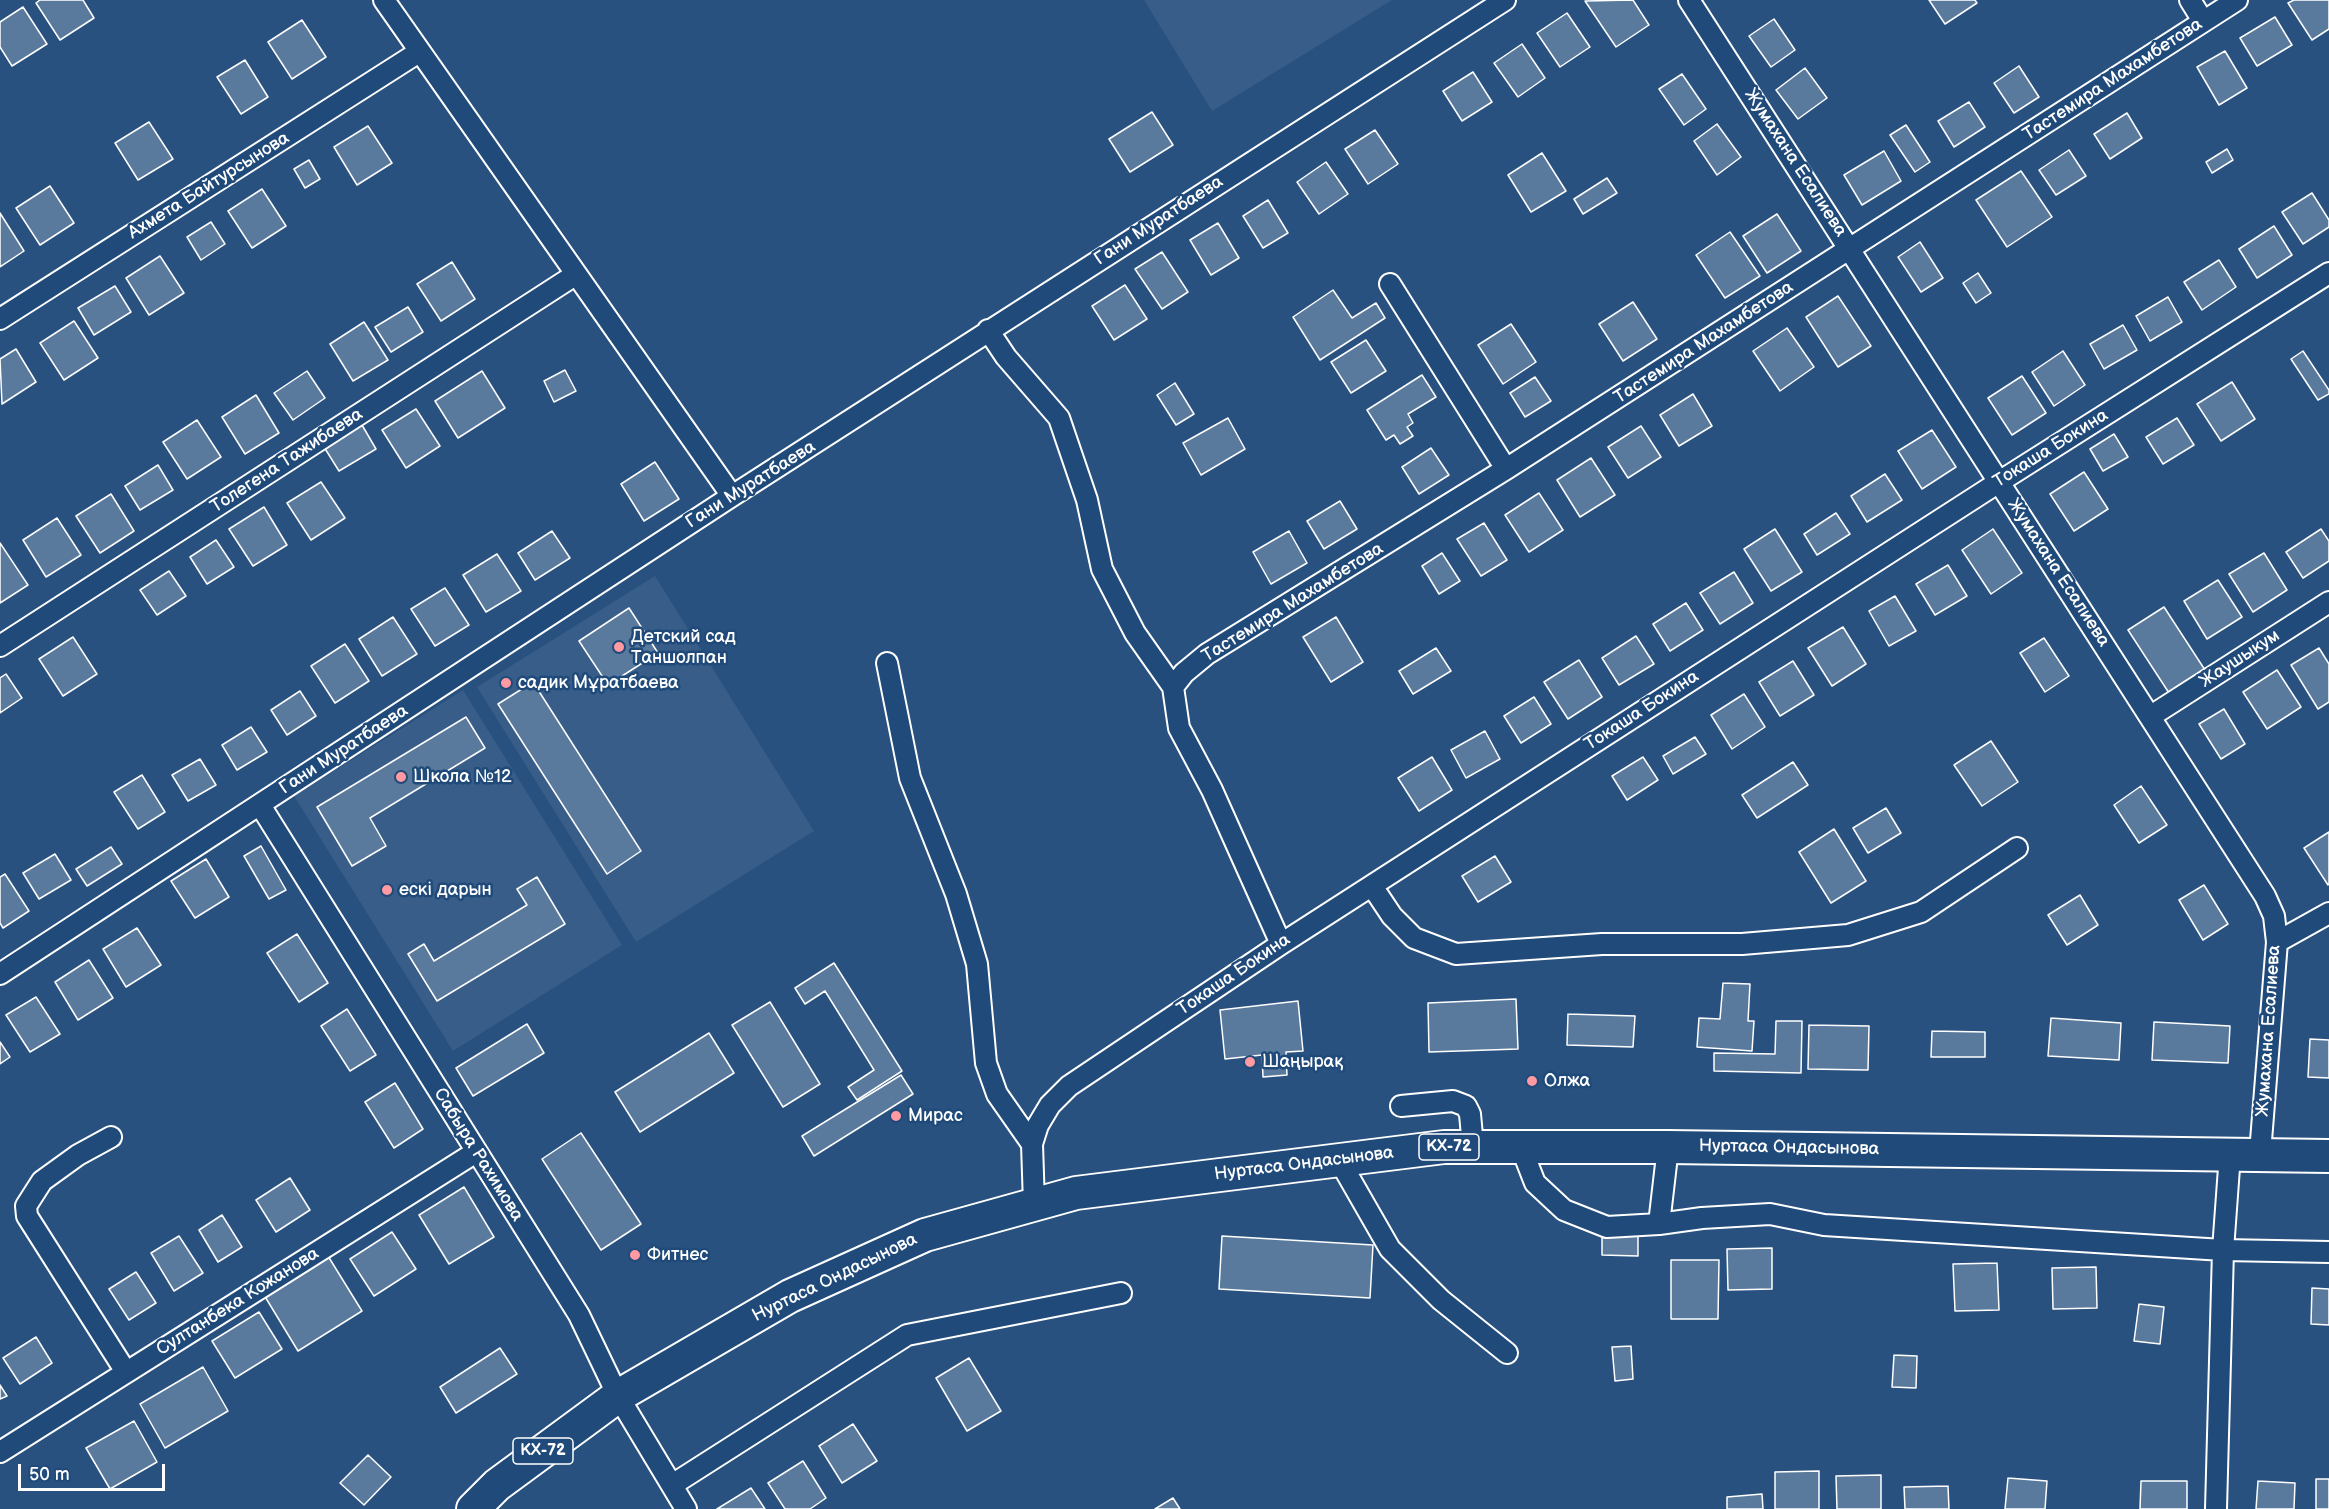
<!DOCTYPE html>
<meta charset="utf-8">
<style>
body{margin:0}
#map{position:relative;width:2329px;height:1509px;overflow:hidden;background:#28517f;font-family:"Balsamiq Sans",sans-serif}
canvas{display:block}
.scale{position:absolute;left:18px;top:1464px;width:147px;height:27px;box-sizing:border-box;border:3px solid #fff;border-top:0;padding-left:8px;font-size:18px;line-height:21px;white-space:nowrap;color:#fff;-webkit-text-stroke:4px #1f4a7a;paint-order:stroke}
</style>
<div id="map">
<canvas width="2329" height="1509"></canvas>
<div class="scale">50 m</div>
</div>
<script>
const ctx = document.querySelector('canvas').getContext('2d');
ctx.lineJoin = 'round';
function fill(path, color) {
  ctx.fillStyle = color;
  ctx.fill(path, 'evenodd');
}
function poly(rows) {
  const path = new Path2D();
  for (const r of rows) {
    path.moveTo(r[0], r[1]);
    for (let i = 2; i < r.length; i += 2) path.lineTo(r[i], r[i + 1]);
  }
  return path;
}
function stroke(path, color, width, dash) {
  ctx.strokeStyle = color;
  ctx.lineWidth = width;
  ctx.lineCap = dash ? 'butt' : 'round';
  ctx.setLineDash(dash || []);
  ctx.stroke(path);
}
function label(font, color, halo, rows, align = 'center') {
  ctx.font = font + ' "Balsamiq Sans",sans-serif';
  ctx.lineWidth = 5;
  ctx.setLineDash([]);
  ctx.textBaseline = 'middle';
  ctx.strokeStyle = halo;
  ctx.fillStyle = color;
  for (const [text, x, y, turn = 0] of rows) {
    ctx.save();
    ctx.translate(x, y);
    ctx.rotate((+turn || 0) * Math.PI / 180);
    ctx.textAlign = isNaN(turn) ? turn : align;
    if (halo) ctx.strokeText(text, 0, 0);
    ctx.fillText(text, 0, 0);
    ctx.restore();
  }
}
const built = poly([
 [1144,0,1392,0,1212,111],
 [655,576,814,831,636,942,477,687],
 [463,690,622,945,453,1051,294,796]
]);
const building = poly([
 [40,0,83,0,94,18,60,40,36,3,40,0],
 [1633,0,1649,25,1616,47,1585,1,1633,0],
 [1929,0,1975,0,1977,3,1945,24,1929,0],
 [2294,0,2329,0,2329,29,2312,40,2288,3,2294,0],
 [23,7,47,44,12,66,0,47,0,22,23,7],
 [1567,13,1590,47,1560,67,1537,33,1567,13],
 [2275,17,2292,45,2257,66,2240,38,2275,17],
 [1774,19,1795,50,1771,67,1749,36,1774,19],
 [302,20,326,57,292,79,268,42,302,20],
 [1522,44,1545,78,1518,97,1494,63,1522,44],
 [2225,51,2247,88,2219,105,2197,67,2225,51],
 [245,60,268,97,241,114,217,77,245,60],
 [2019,66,2039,97,2014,113,1994,83,2019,66],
 [1805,68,1827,98,1798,119,1776,90,1805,68],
 [1473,72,1492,102,1462,121,1443,91,1473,72],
 [1682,74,1706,109,1684,125,1659,89,1682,74],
 [1969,102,1985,127,1954,147,1938,121,1969,102],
 [1152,112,1173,145,1130,172,1109,139,1152,112],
 [2127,113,2142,138,2110,159,2094,134,2127,113],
 [149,122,173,159,138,180,115,143,149,122],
 [1717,124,1741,157,1717,175,1694,141,1717,124],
 [1906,125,1930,162,1915,172,1890,135,1906,125],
 [368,126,392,163,357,185,334,147,368,126],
 [1375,130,1398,164,1368,184,1345,149,1375,130],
 [2227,149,2233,160,2212,173,2206,162,2227,149],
 [2069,150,2086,176,2056,195,2039,170,2069,150],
 [1884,151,1901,181,1862,205,1844,175,1884,151],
 [1542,153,1566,191,1531,212,1508,175,1542,153],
 [309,160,320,179,305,188,294,169,309,160],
 [1326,162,1348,194,1319,214,1297,182,1326,162],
 [2021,171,2052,217,2007,247,1976,200,2021,171],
 [1607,178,1617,193,1583,214,1574,199,1607,178],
 [50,186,74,223,40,245,16,208,50,186],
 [262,189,286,226,252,248,228,211,262,189],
 [2312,193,2329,220,2329,227,2303,244,2282,212,2312,193],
 [1268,200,1288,233,1263,248,1243,216,1268,200],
 [0,213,24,251,0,267,0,213],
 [1777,214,1801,251,1767,273,1743,236,1777,214],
 [211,222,225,244,201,260,187,237,211,222],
 [1218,223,1239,258,1211,275,1190,240,1218,223],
 [2274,226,2292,255,2257,278,2239,249,2274,226],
 [1730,232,1760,276,1725,298,1696,255,1730,232],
 [1920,242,1943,278,1921,292,1898,257,1920,242],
 [1162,252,1188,292,1162,309,1135,269,1162,252],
 [160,256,184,293,149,315,126,278,160,256],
 [2219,260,2236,287,2202,310,2184,282,2219,260],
 [452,262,475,299,441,321,417,284,452,262],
 [1978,273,1991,293,1976,303,1963,283,1978,273],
 [1125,285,1147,319,1114,340,1092,306,1125,285],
 [115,286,131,312,94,335,78,308,115,286],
 [1333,290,1352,318,1376,303,1385,318,1320,360,1293,317,1333,290],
 [1838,296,1871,346,1838,367,1806,317,1838,296],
 [2168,297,2182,322,2150,341,2136,316,2168,297],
 [1633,302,1657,339,1623,361,1599,324,1633,302],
 [408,307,423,332,391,352,375,327,408,307],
 [74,321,98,358,64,380,40,343,74,321],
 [364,322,388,360,353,381,330,344,364,322],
 [1511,324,1536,362,1503,384,1478,345,1511,324],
 [2123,325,2137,350,2104,369,2090,344,2123,325],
 [1787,328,1814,367,1780,391,1753,351,1787,328],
 [1366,340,1386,371,1351,393,1331,362,1366,340],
 [16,349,36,382,2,404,0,359,16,349],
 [2063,351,2085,385,2054,406,2032,372,2063,351],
 [2303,351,2329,390,2329,394,2318,400,2291,359,2303,351],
 [565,370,576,391,554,402,544,381,565,370],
 [307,371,325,398,293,420,274,393,307,371],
 [482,371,505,408,458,438,435,401,482,371],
 [1422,375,1436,397,1408,414,1413,423,1407,427,1413,436,1400,444,1394,435,1386,440,1367,410,1422,375],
 [2022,376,2046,413,2012,435,1988,398,2022,376],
 [1535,377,1551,401,1525,417,1510,393,1535,377],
 [2232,382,2255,419,2221,441,2197,404,2232,382],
 [1175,383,1194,414,1176,425,1157,395,1175,383],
 [1693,394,1712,426,1679,446,1660,415,1693,394],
 [256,395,279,433,245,454,222,417,256,395],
 [416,409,440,446,406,468,382,430,416,409],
 [1228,418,1245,449,1201,475,1183,443,1228,418],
 [2177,418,2194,445,2163,464,2146,437,2177,418],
 [197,420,221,457,187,479,163,442,197,420],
 [362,425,376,449,339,471,324,447,362,425],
 [1641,426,1661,457,1628,478,1608,447,1641,426],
 [1932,430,1956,467,1922,489,1898,451,1932,430],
 [2114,434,2128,457,2103,471,2090,449,2114,434],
 [1431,448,1449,475,1419,494,1402,467,1431,448],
 [1591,458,1615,495,1580,517,1557,480,1591,458],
 [655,462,679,499,644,521,621,484,655,462],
 [158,465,173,490,140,510,125,486,158,465],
 [2084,472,2108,509,2074,531,2050,494,2084,472],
 [1885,474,1902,500,1867,522,1851,496,1885,474],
 [321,482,345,518,311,540,287,503,321,482],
 [1539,493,1563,530,1529,552,1505,515,1539,493],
 [111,494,134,531,100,553,76,516,111,494],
 [1340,501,1357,529,1324,549,1307,521,1340,501],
 [264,507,287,545,253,566,229,529,264,507],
 [1836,513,1850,534,1817,555,1804,534,1836,513],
 [57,518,81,555,46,577,23,540,57,518],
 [1484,523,1507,560,1481,576,1457,539,1484,523],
 [1775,529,1802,572,1771,591,1744,549,1775,529],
 [1993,529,2022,573,1991,594,1962,550,1993,529],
 [2321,529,2329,541,2329,561,2303,578,2286,552,2321,529],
 [552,531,570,558,535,580,518,553,552,531],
 [1289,531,1307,563,1271,584,1253,552,1289,531],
 [216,540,234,567,207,584,190,557,216,540],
 [0,543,28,585,0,603,0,543],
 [1442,553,1460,581,1439,594,1422,566,1442,553],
 [2264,553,2287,590,2253,612,2229,574,2264,553],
 [497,554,521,591,486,612,463,575,497,554],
 [1948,565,1967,596,1935,615,1916,584,1948,565],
 [169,571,186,596,157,615,140,590,169,571],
 [1734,572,1753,603,1720,624,1700,593,1734,572],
 [2218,580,2242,617,2207,639,2184,601,2218,580],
 [445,588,469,625,435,646,411,609,445,588],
 [1895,596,1916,631,1889,646,1869,611,1895,596],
 [1686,603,1703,630,1670,651,1653,624,1686,603],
 [2164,607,2205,670,2169,693,2128,630,2164,607],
 [629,608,658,653,608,685,579,641,629,608],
 [393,617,417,654,382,676,359,639,393,617],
 [1336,617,1363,662,1331,682,1303,637,1336,617],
 [1843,627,1866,664,1832,686,1808,648,1843,627],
 [1636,636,1654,664,1619,685,1602,658,1636,636],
 [73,637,97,674,63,696,39,659,73,637],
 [2044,638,2069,676,2045,692,2020,653,2044,638],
 [345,644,369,681,335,703,311,666,345,644],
 [1436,648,1451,671,1413,694,1399,671,1436,648],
 [2319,648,2329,664,2329,702,2318,709,2291,665,2319,648],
 [1579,660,1602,697,1568,719,1544,682,1579,660],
 [1793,661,1814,695,1780,716,1759,682,1793,661],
 [2277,670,2301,707,2267,729,2243,692,2277,670],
 [6,674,22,698,0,713,0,678,6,674],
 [533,682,641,851,607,874,498,704,533,682],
 [300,691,316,716,287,735,271,710,300,691],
 [1744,694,1765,727,1732,749,1711,715,1744,694],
 [1534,697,1551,724,1521,743,1504,716,1534,697],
 [2224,709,2245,744,2221,759,2199,724,2224,709],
 [466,717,485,748,370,818,386,846,352,866,317,807,466,717],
 [251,727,267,752,237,770,222,745,251,727],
 [1485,731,1500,759,1466,778,1451,750,1485,731],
 [1695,737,1706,754,1673,774,1663,756,1695,737],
 [1991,741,2018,782,1982,806,1954,765,1991,741],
 [1432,757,1452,790,1419,811,1398,778,1432,757],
 [1643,757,1658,780,1627,800,1612,776,1643,757],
 [200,759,216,785,188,801,172,775,200,759],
 [1793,762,1808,785,1757,818,1742,795,1793,762],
 [142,775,165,812,138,829,114,792,142,775],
 [2141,786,2167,825,2139,843,2114,805,2141,786],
 [1886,808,1901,833,1868,853,1853,828,1886,808],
 [1834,829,1866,881,1831,903,1799,852,1834,829],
 [2329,832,2329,884,2328,885,2304,848,2329,832],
 [261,846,286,890,269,899,244,856,261,846],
 [111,847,122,864,87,886,76,869,111,847],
 [55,854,71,880,39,899,23,873,55,854],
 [1495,856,1511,882,1478,902,1462,876,1495,856],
 [206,859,229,897,195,918,171,881,206,859],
 [5,874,29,911,3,928,0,923,0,877,5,874],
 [537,877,565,924,437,1001,408,954,424,944,434,961,527,905,517,889,537,877],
 [2204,885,2228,924,2203,940,2179,900,2204,885],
 [2080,895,2098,925,2067,945,2048,915,2080,895],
 [137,928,161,965,126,987,103,949,137,928],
 [297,934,328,983,299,1002,267,953,297,934],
 [89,960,113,998,78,1020,55,982,89,960],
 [834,963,902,1071,857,1100,848,1087,874,1070,825,991,805,1004,795,988,834,963],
 [1723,983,1750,984,1748,1021,1754,1021,1752,1051,1697,1047,1699,1018,1720,1019,1723,983],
 [36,997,60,1034,30,1052,6,1015,36,997],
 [1516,999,1518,1049,1429,1052,1428,1003,1516,999],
 [1298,1001,1303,1051,1286,1052,1287,1075,1263,1077,1262,1055,1225,1059,1220,1010,1298,1001],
 [770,1002,820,1084,783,1107,732,1025,770,1002],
 [347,1009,376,1055,350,1071,321,1026,347,1009],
 [1568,1014,1635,1016,1633,1047,1567,1045,1568,1014],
 [2051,1018,2121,1023,2119,1060,2048,1056,2051,1018],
 [1776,1021,1802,1021,1801,1073,1714,1071,1714,1053,1775,1054,1776,1021],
 [2154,1022,2230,1026,2228,1063,2152,1060,2154,1022],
 [527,1024,544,1053,473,1096,456,1068,527,1024],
 [1809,1025,1869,1026,1868,1070,1808,1069,1809,1025],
 [1932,1031,1985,1032,1985,1057,1931,1057,1932,1031],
 [709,1033,734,1073,640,1132,615,1092,709,1033],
 [2310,1039,2329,1040,2329,1078,2308,1077,2310,1039],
 [0,1042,10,1057,0,1064,0,1042],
 [901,1075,913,1094,814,1156,802,1136,901,1075],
 [395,1083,423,1129,394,1148,365,1102,395,1083],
 [581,1133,641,1224,601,1250,542,1159,581,1133],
 [290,1178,310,1210,276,1232,256,1200,290,1178],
 [464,1187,494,1237,449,1264,419,1215,464,1187],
 [222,1215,242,1247,218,1262,199,1230,222,1215],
 [392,1232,416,1269,374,1296,350,1259,392,1232],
 [1602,1234,1638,1235,1638,1256,1602,1255,1602,1234],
 [179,1236,203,1273,174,1291,151,1253,179,1236],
 [1222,1236,1373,1245,1370,1298,1219,1289,1222,1236],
 [1772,1248,1772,1289,1728,1290,1727,1249,1772,1248],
 [328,1256,362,1311,298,1351,264,1295,328,1256],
 [1671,1260,1719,1260,1718,1319,1671,1319,1671,1260],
 [1997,1263,1999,1310,1955,1311,1953,1264,1997,1263],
 [2096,1267,2097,1308,2053,1309,2052,1268,2096,1267],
 [136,1272,156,1303,129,1320,109,1289,136,1272],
 [2312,1288,2329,1289,2329,1325,2311,1324,2312,1288],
 [2139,1304,2164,1307,2160,1344,2134,1341,2139,1304],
 [259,1312,282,1349,235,1378,212,1341,259,1312],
 [36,1337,52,1363,20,1384,3,1358,36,1337],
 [1631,1346,1633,1379,1615,1381,1612,1347,1631,1346],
 [500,1348,517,1374,456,1413,440,1387,500,1348],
 [1894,1355,1917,1356,1916,1388,1892,1387,1894,1355],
 [969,1358,1001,1411,967,1431,936,1378,969,1358],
 [203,1367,228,1411,165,1448,140,1404,203,1367],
 [0,1385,7,1396,0,1399,0,1385],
 [134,1421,157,1462,110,1489,86,1448,134,1421],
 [853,1424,877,1461,842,1483,819,1446,853,1424],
 [368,1455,391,1477,364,1505,340,1483,368,1455],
 [803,1461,826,1498,810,1509,785,1509,768,1483,803,1461],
 [1819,1471,1819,1509,1775,1509,1775,1472,1819,1471],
 [1881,1475,1881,1509,1837,1509,1836,1476,1881,1475],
 [2008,1478,2047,1481,2045,1509,2005,1509,2008,1478],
 [2316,1479,2329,1479,2329,1509,2316,1509,2316,1479],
 [2141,1481,2187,1481,2187,1509,2140,1509,2141,1481],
 [2258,1481,2295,1483,2294,1509,2256,1509,2258,1481],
 [1948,1486,1949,1509,1905,1509,1904,1487,1948,1486],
 [751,1488,765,1509,717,1509,751,1488],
 [1762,1494,1763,1509,1727,1509,1727,1497,1762,1494],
 [1173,1498,1180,1509,1155,1509,1173,1498]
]);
const street = poly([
 [384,0,732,496],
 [1689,0,2265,896,2274,916,2277,942,2260,1153],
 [2190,0,2203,21],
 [1390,284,1506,469],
 [0,319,419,52],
 [988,330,1006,357,1059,418,1087,500,1102,569,1135,633,1173,687,1179,728,1212,790,1281,944],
 [0,646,575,275],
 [887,663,910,778,956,894,977,964,986,1063,997,1094,1032,1144],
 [1173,687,1184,673,1207,654,1506,469,2237,0],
 [2151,716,2329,602],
 [260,805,579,1315,618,1396,686,1509],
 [1372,886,1392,916,1414,938,1456,954,1602,944,1742,944,1848,935,1921,912,2017,848],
 [2277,942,2329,913],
 [0,974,732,496,1505,0],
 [1401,1106,1453,1101,1466,1106,1470,1114,1473,1147],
 [111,1137,78,1155,42,1181,26,1206,27,1216,126,1372],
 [1521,1147,1535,1183,1564,1210,1607,1227,1659,1224],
 [1668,1147,1659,1224,1702,1218,1770,1214,1824,1225,2223,1250,2329,1252],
 [1339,1160,1390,1249,1441,1300,1507,1353],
 [1034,1204,1032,1144,1038,1125,1050,1105,1069,1086,1281,944,1999,482,2329,273],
 [0,1452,476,1152],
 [672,1485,907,1335,1121,1293],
 [2216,1509,2223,1250,2230,1154]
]);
const primary = poly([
 [473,1509,497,1485,618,1396,790,1296,925,1235,1076,1193,1444,1147,1668,1147,2329,1156]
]);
const markers = [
 [619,647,6,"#ff9aa2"],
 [506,683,6,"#ff9aa2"],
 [401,777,6,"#ff9aa2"],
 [387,890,6,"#ff9aa2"],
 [1250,1062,6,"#ff9aa2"],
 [1532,1081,6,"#ff9aa2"],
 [896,1116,6,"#ff9aa2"],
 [635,1255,6,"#ff9aa2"]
];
const shields = [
 [1449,1147,60],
 [543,1451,60]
];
const shieldNames = [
 ["КХ-72",1449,1147],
 ["КХ-72",543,1451]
];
const streetNames = [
 ["Тастемира Махамбетова",2113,80,-33],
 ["Жумахана Есалиева",1795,163,57],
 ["Ахмета Байтурсынова",209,186,-32],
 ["Гани Муратбаева",1159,221,-33],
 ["Тастемира Махамбетова",1704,343,-33],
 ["Токаша Бокина",2051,449,-32],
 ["Толегена Тажибаева",287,461,-33],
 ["Гани Муратбаева",751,485,-32],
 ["Жумахана Есалиева",2058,573,57],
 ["Тастемира Махамбетова",1293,603,-32],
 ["Жаушыкум",2240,659,-33],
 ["Токаша Бокина",1642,711,-33],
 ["Гани Муратбаева",344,750,-33],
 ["Токаша Бокина",1234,975,-34],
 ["Жумахана Есалиева",2269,1031,-86],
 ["Нуртаса Ондасынова",1789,1148,1],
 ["Сабыра Рахимова",478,1155,58],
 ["Нуртаса Ондасынова",1304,1164,-7],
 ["Нуртаса Ондасынова",835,1278,-26],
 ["Султанбека Кожанова",238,1302,-32]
];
const poiNames = [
 ["Детский сад",631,637],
 ["Таншолпан",631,658],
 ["садик Мұратбаева",518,683],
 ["Школа №12",413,777],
 ["ескі дарын",399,890],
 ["Шаңырақ",1262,1062],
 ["Олжа",1544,1081],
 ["Мирас",908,1116],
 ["Фитнес",647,1255]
];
fill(built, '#375d88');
fill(building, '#5a7a9d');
stroke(building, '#fff', 1.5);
stroke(street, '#fff', 24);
stroke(primary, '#fff', 36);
stroke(street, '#1f4a7a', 20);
stroke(primary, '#1f4a7a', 32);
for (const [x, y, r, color] of markers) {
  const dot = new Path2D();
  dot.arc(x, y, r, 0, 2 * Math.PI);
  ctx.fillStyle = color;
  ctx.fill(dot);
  stroke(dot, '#1f4a7a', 2);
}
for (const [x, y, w] of shields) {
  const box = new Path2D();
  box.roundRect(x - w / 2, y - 13, w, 26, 4.5);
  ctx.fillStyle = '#1f4a7a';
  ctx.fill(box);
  stroke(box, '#fff', 1.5);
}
label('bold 16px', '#fff', null, shieldNames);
label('18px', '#fff', '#1f4a7a', streetNames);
label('18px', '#fff', '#1f4a7a', poiNames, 'left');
</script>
